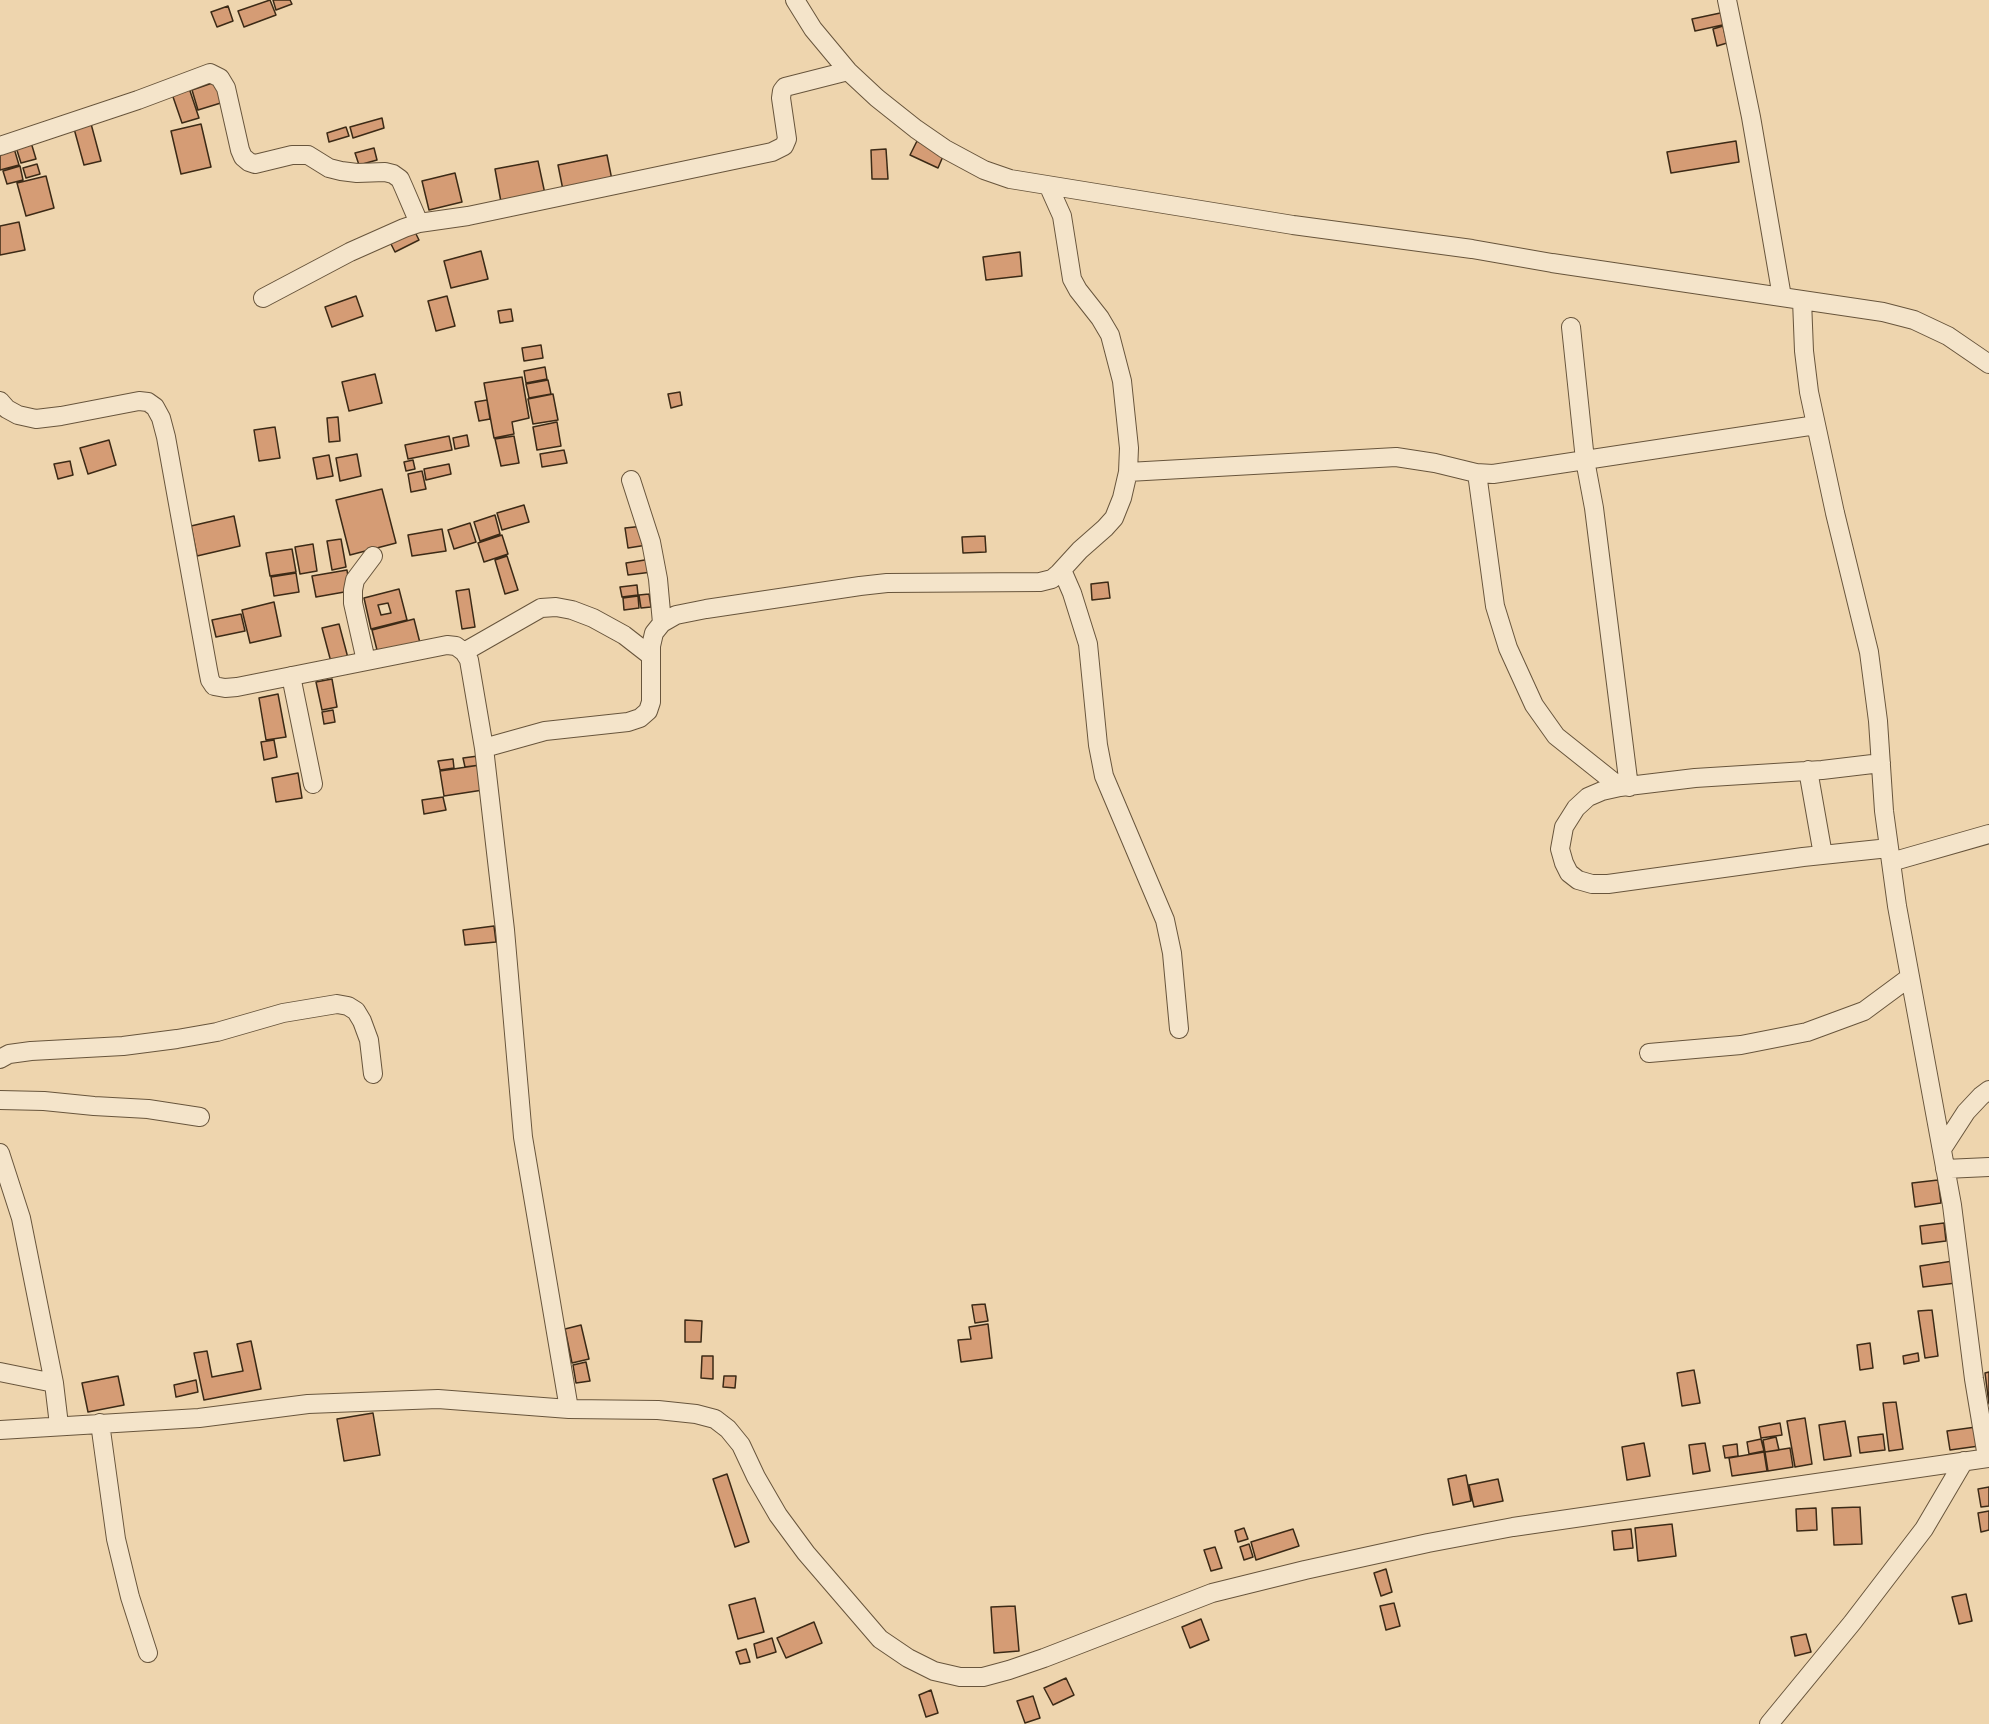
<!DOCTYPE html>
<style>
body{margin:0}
canvas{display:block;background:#eed5ae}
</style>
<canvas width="1989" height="1724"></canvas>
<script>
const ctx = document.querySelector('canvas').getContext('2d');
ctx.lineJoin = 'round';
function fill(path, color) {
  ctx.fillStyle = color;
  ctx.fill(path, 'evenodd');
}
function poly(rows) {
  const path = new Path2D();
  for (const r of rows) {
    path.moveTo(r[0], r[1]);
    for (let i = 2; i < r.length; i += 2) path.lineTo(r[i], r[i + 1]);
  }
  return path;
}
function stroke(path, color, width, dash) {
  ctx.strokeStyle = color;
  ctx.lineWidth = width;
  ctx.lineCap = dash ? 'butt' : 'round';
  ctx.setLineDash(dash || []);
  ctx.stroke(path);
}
const building = poly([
 [270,0,276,15,244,27,238,11,270,0],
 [273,0,290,0,292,4,276,10,273,0],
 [228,6,233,21,217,27,211,12,228,6],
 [1725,12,1727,24,1695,31,1692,19,1725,12],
 [1723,26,1727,43,1717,46,1713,29,1723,26],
 [218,81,224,102,198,110,192,90,218,81],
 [188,85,199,118,182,123,171,91,188,85],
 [382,118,384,128,353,138,350,127,382,118],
 [90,120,101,161,84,165,73,125,90,120],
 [201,124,211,167,181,174,171,131,201,124],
 [346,127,349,136,329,142,327,133,346,127],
 [30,139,36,159,21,163,15,144,30,139],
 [917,141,944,154,938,168,910,155,917,141],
 [1736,141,1739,162,1671,173,1667,152,1736,141],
 [13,145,19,165,0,170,0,149,13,145],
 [374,148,377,160,359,165,355,153,374,148],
 [886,149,888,179,872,179,871,150,886,149],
 [607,155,612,180,563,190,558,165,607,155],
 [538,161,545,194,501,202,495,169,538,161],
 [37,164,40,174,26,178,23,168,37,164],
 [20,166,23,180,7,184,3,171,20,166],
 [455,173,462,202,429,210,422,181,455,173],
 [46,176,54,208,26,216,17,183,46,176],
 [19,222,25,250,0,255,0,226,19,222],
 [414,230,419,240,395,252,390,242,414,230],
 [481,251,488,279,451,288,444,261,481,251],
 [1020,252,1022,276,986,280,983,257,1020,252],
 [356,296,363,316,332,327,325,307,356,296],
 [447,296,455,326,436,331,428,301,447,296],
 [511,309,513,321,500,323,498,311,511,309],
 [541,345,543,358,524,361,522,348,541,345],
 [545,367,547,379,526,383,524,371,545,367],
 [375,374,382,403,349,411,342,382,375,374],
 [522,377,529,418,512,422,514,434,494,438,484,383,522,377],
 [548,380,551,394,529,398,526,384,548,380],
 [680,392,682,405,671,408,668,394,680,392],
 [553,394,558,420,533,424,528,399,553,394],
 [487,400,490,419,479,421,475,402,487,400],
 [338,417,340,441,329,442,327,418,338,417],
 [557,422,561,446,537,450,533,427,557,422],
 [275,427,280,458,259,461,254,430,275,427],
 [467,435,469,446,455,449,453,438,467,435],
 [449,436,452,450,408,459,405,445,449,436],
 [514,436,519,463,501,466,495,439,514,436],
 [109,440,116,465,88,474,80,448,109,440],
 [564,450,567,463,542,467,540,454,564,450],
 [357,454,361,476,340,481,336,458,357,454],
 [329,455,333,476,317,479,313,458,329,455],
 [413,460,415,469,406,471,404,462,413,460],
 [70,461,73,475,58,479,54,464,70,461],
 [449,464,451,474,426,480,424,469,449,464],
 [422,471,426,489,411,492,408,474,422,471],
 [382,489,396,543,350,555,336,500,382,489],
 [524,505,529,522,502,530,497,513,524,505],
 [495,515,500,534,480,541,474,522,495,515],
 [234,516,240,546,197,556,191,526,234,516],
 [470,523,476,542,454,549,448,530,470,523],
 [644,526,647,545,628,548,625,528,644,526],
 [442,529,446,551,412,556,408,535,442,529],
 [502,535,508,554,484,562,478,543,502,535],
 [985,536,986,552,963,553,962,537,985,536],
 [341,539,346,567,332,570,327,541,341,539],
 [313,544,317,571,300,574,295,547,313,544],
 [292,549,296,572,270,576,266,553,292,549],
 [507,556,518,590,505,594,495,560,507,556],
 [651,559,652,572,628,575,626,563,651,559],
 [347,570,350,591,316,597,312,576,347,570],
 [296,573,299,592,274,596,271,577,296,573],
 [1108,582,1110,598,1092,600,1091,584,1108,582],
 [637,585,638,595,622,597,620,587,637,585],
 [399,589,407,620,371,629,364,598,399,589],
 [388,603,391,613,381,615,378,605,388,603],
 [469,589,475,627,462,629,456,591,469,589],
 [649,594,651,607,641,608,639,595,649,594],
 [638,596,639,608,624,610,623,598,638,596],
 [274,602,281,636,250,643,242,610,274,602],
 [241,614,245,631,216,637,212,620,241,614],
 [414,619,420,643,378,654,372,630,414,619],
 [339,624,348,658,331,662,322,628,339,624],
 [332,679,337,707,322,710,316,682,332,679],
 [278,694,286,737,266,740,259,698,278,694],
 [333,710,335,722,324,724,322,712,333,710],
 [274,740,277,757,264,760,261,742,274,740],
 [478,756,480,765,465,767,463,758,478,756],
 [453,759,454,768,440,770,438,761,453,759],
 [480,765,483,790,444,796,440,771,480,765],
 [298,773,302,798,276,802,272,778,298,773],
 [443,797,446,810,424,814,422,800,443,797],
 [494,926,496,942,465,945,463,930,494,926],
 [1938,1180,1941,1203,1915,1207,1912,1183,1938,1180],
 [1944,1223,1946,1241,1922,1244,1920,1226,1944,1223],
 [1953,1261,1956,1283,1923,1287,1920,1266,1953,1261],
 [985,1304,988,1321,975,1323,972,1305,985,1304],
 [1932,1310,1938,1356,1925,1358,1918,1311,1932,1310],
 [685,1320,702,1321,701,1342,685,1342,685,1320],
 [988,1324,992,1358,961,1362,958,1340,971,1339,969,1327,988,1324],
 [581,1325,589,1359,572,1363,565,1329,581,1325],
 [251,1341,261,1389,204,1400,194,1353,207,1351,212,1377,243,1371,237,1344,251,1341],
 [1870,1343,1873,1368,1860,1370,1857,1345,1870,1343],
 [1918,1353,1919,1361,1904,1364,1903,1356,1918,1353],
 [702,1356,713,1356,713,1379,701,1378,702,1356],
 [586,1362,590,1381,576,1383,573,1365,586,1362],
 [1694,1370,1700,1403,1682,1406,1677,1373,1694,1370],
 [1989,1372,1989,1404,1985,1373,1989,1372],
 [118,1376,124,1405,88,1412,82,1383,118,1376],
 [724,1376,736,1376,735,1388,723,1387,724,1376],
 [196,1380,198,1392,176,1397,174,1385,196,1380],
 [1896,1402,1903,1449,1889,1451,1883,1403,1896,1402],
 [373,1413,380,1455,344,1461,337,1419,373,1413],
 [1805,1418,1812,1464,1795,1467,1787,1421,1805,1418],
 [1845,1421,1851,1456,1824,1460,1819,1425,1845,1421],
 [1780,1423,1782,1435,1761,1438,1759,1427,1780,1423],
 [1976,1427,1979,1446,1950,1450,1947,1431,1976,1427],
 [1883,1434,1885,1450,1860,1453,1858,1437,1883,1434],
 [1776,1437,1779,1450,1765,1452,1763,1440,1776,1437],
 [1761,1439,1764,1451,1749,1454,1747,1442,1761,1439],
 [1644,1443,1650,1476,1627,1480,1622,1447,1644,1443],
 [1705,1443,1710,1471,1693,1474,1689,1445,1705,1443],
 [1737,1444,1738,1456,1725,1458,1723,1446,1737,1444],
 [1790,1448,1793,1467,1768,1471,1765,1452,1790,1448],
 [1764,1452,1767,1471,1732,1476,1729,1458,1764,1452],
 [727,1474,749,1542,735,1547,713,1479,727,1474],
 [1466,1475,1471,1501,1453,1505,1448,1479,1466,1475],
 [1498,1479,1503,1501,1474,1507,1469,1485,1498,1479],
 [1989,1487,1989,1506,1981,1507,1978,1489,1989,1487],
 [1860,1507,1862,1544,1834,1545,1832,1508,1860,1507],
 [1816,1508,1817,1530,1797,1531,1796,1509,1816,1508],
 [1989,1511,1989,1530,1981,1532,1978,1513,1989,1511],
 [1672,1524,1676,1556,1638,1561,1635,1528,1672,1524],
 [1244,1528,1248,1539,1238,1542,1235,1531,1244,1528],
 [1293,1529,1299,1546,1256,1560,1251,1542,1293,1529],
 [1631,1529,1633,1548,1614,1550,1612,1531,1631,1529],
 [1249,1544,1253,1557,1244,1560,1240,1547,1249,1544],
 [1215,1547,1222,1568,1211,1571,1204,1550,1215,1547],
 [1386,1569,1392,1592,1381,1596,1374,1573,1386,1569],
 [1966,1594,1972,1621,1959,1624,1952,1597,1966,1594],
 [755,1598,764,1632,738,1639,729,1605,755,1598],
 [1394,1603,1400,1626,1386,1630,1380,1606,1394,1603],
 [1015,1606,1019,1651,994,1653,991,1607,1015,1606],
 [1201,1619,1209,1640,1190,1648,1182,1627,1201,1619],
 [814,1622,822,1643,786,1658,777,1638,814,1622],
 [1806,1634,1811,1652,1795,1656,1791,1637,1806,1634],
 [772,1638,776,1652,757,1658,754,1644,772,1638],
 [746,1649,750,1662,740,1664,736,1652,746,1649],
 [1066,1678,1074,1695,1053,1705,1044,1688,1066,1678],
 [931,1690,938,1713,926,1717,919,1695,931,1690],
 [1033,1696,1040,1718,1025,1723,1017,1701,1033,1696]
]);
const minor = poly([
 [795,0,813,29,848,71,877,98,916,129,945,149,984,170,1010,179,1293,225,1472,249,1552,263,1883,312,1914,320,1948,336,1989,364],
 [1727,0,1751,117,1782,297],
 [0,146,138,100,210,73,220,78,226,88,240,150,243,157,249,162,255,164,292,155,308,155,329,168,341,171,357,173,385,172,393,174,400,179,404,188,419,223],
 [263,298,350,252,404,228,419,223,468,216,772,152,784,146,787,139,781,98,782,91,785,87,848,71],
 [1802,300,1804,351,1809,392,1835,513,1869,652,1878,721,1884,811,1897,906,1952,1205,1974,1379,1986,1451],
 [1571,327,1585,460,1594,508,1629,787],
 [0,401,7,409,18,415,36,419,61,416,139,401,148,402,155,407,161,418,166,437,208,670,210,680,214,686,225,688,237,687,447,645,456,646,464,652,469,660,484,748,505,930,523,1137,569,1409],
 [1128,472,1396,457,1435,463,1476,473,1493,474,1816,425],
 [1477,473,1495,606,1508,648,1534,705,1556,736,1620,787],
 [631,480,651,542,658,579,662,623],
 [1062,570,1072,593,1088,644,1098,745,1104,776,1165,920,1172,953,1179,1029],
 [464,652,541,608,556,607,572,610,593,618,624,635,651,656],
 [366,661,353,603,353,590,355,580,373,556],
 [291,676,313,784],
 [484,748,545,731,628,722,640,718,648,711,651,702,651,646,654,633,662,623,676,615,706,609,860,586,887,583,1040,582,1052,579,1059,573,1080,550,1105,528,1114,518,1122,498,1128,472,1129,448,1122,381,1110,335,1100,318,1078,290,1072,279,1062,216,1049,187],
 [1881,763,1822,770,1695,778,1620,787,1602,791,1588,797,1576,808,1564,827,1560,849,1564,863,1569,873,1578,880,1592,884,1608,884,1803,857,1889,848],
 [1808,770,1823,855],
 [1891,862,1989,834],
 [1649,1053,1741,1045,1807,1032,1864,1011,1910,977],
 [0,1059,9,1054,31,1051,123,1046,177,1039,217,1032,283,1013,337,1004,348,1006,356,1011,362,1021,369,1040,373,1074],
 [0,1100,44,1101,94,1106,148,1109,200,1117],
 [1942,1149,1966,1112,1981,1096,1989,1090],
 [0,1153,21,1218,54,1383,59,1425],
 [1945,1169,1989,1167],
 [0,1372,54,1383],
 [100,1423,116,1539,130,1597,148,1653],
 [0,1430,199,1418,308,1404,438,1399,569,1409,658,1410,696,1414,715,1419,728,1429,741,1445,756,1477,778,1515,806,1553,880,1639,908,1658,934,1671,960,1677,983,1677,1009,1670,1044,1658,1212,1593,1305,1570,1428,1543,1513,1527,1989,1458],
 [1769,1724,1852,1623,1924,1529,1964,1461]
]);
fill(building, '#d59c75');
stroke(building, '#3c2a16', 1.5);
stroke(minor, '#68553c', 20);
stroke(minor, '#f4e4ca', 18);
</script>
